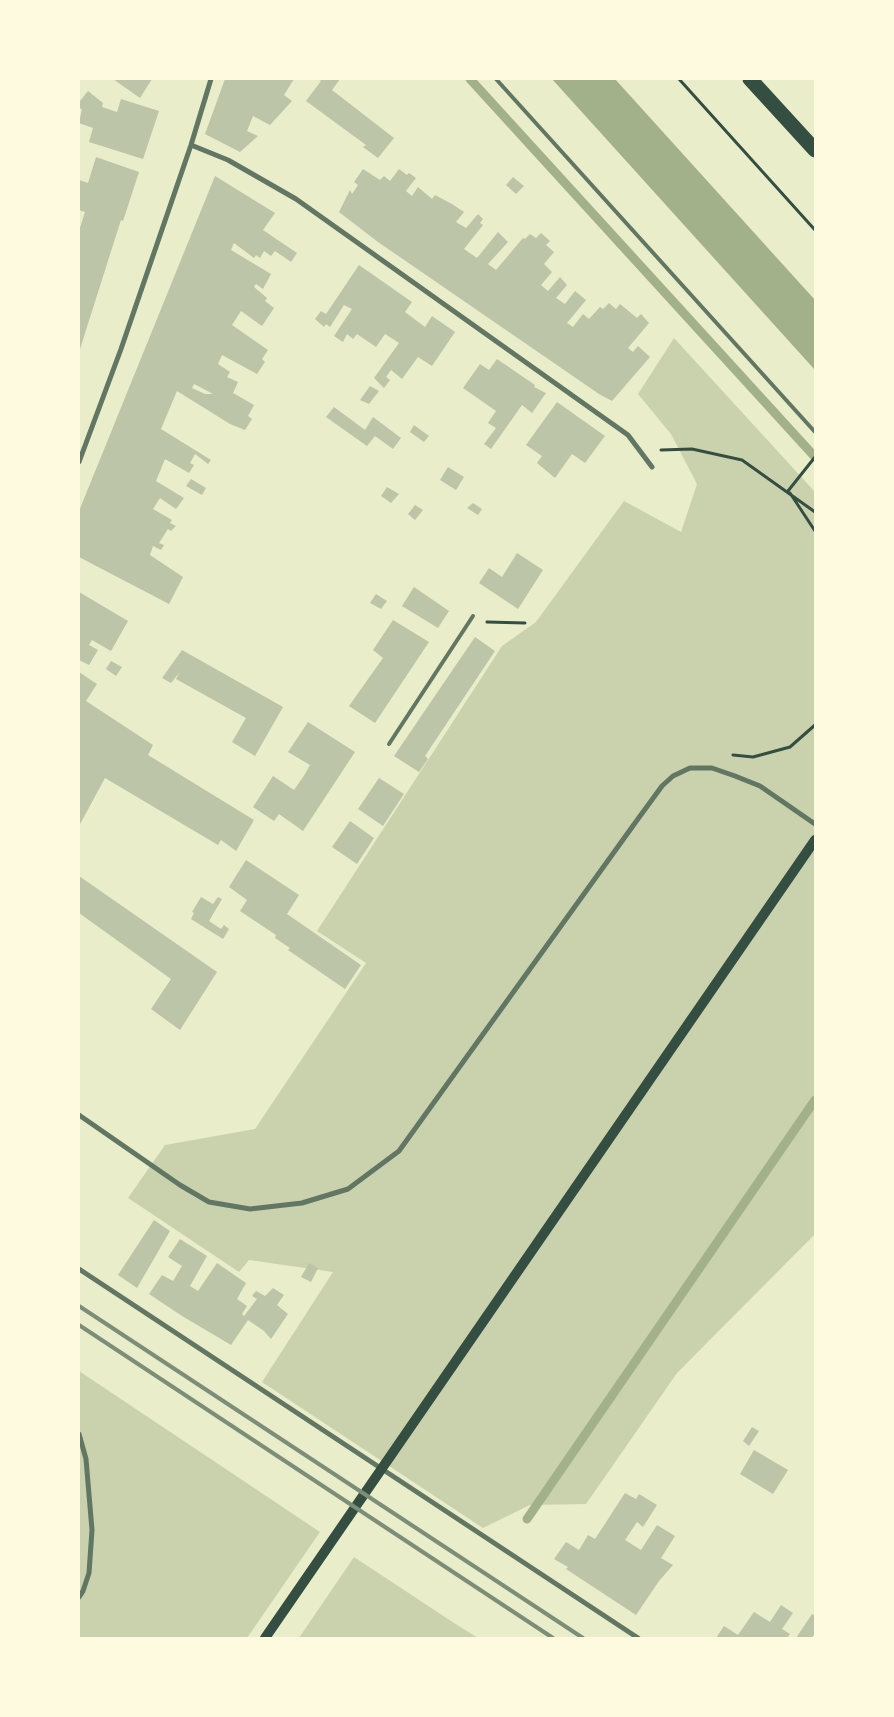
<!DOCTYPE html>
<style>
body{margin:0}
#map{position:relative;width:894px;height:1717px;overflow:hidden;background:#e9edc9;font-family:"Noto Sans",sans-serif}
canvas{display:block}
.frame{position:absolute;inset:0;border:80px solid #fefae0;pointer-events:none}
</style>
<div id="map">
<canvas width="894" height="1717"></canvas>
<div class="frame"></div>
</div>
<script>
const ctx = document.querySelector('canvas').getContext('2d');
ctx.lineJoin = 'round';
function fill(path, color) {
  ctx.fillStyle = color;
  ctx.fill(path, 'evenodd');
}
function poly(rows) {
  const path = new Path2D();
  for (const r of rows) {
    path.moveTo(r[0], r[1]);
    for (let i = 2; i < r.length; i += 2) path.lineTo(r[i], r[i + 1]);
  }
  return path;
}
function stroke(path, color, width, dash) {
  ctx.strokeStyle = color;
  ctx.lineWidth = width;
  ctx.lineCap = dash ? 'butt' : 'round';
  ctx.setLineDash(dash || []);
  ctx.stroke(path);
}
const green = poly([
 [674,338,815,492,815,1234,677,1373,586,1504,530,1505,483,1528,262,1382,333,1272,249,1260,239,1272,128,1198,165,1145,255,1129,366,963,317,931,502,646,536,622,624,501,681,532,697,484,671,434,638,394],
 [79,1371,320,1532,247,1638,79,1638],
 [354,1557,454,1623,478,1638,299,1638]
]);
const water = poly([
 [552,79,615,79,815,300,815,370]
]);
const stream = poly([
 [470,79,815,457],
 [527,1519,815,1100]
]);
const building = poly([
 [113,79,152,79,140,98],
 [225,79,294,79,284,95,292,101,270,125,253,116,247,131,258,136,240,152,205,134],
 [318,79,340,79,332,90,394,138,378,158,363,147,366,145,306,101,321,81],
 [88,91,103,103,102,107,117,112,121,99,159,111,143,159,89,142,93,128,79,123,82,109,79,108,79,100,80,101],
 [96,157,139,172,123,221,121,220,79,352,79,231,85,212,79,210,79,180,88,183],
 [363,169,380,180,384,176,390,181,399,169,407,175,409,173,416,178,406,191,412,196,418,187,432,199,435,195,452,204,464,212,456,222,466,228,478,214,483,219,480,223,483,225,464,249,477,258,498,232,508,242,488,264,496,270,523,238,525,239,530,234,536,238,541,233,550,241,546,245,554,252,544,264,552,272,541,285,548,291,560,277,567,285,556,298,565,304,575,291,586,300,567,323,573,327,583,314,589,319,600,307,603,309,609,303,616,309,620,304,637,318,641,314,649,323,628,348,633,352,638,346,650,357,612,401,599,394,378,242,339,212,350,190,352,194,358,185,354,182],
 [215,176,275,213,263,230,297,253,291,262,275,251,271,256,264,251,260,258,256,255,254,258,234,243,231,250,271,274,263,289,256,284,254,287,267,298,265,301,274,308,262,326,241,311,232,325,268,350,262,359,265,362,257,374,222,355,218,364,230,372,227,377,238,382,233,393,254,405,248,416,252,419,245,430,230,424,177,391,161,429,211,460,208,464,195,454,190,463,194,465,189,473,165,459,156,481,184,498,176,509,160,498,153,509,172,520,170,523,176,526,171,531,168,529,159,543,164,545,161,550,153,546,150,555,183,577,169,604,79,557,79,511],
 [194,384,198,386,213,394,205,394,192,388],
 [513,177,524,186,516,194,506,185],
 [359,265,412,302,405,312,425,327,432,316,455,332,432,366,418,357,402,379,391,370,386,377,390,380,384,388,374,378,399,343,385,334,376,347,357,334,353,339,347,334,343,342,334,336,352,309,344,305,330,327,326,324,324,327,315,319,321,311,326,314],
 [497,359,535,385,534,387,546,393,532,413,522,405,491,449,484,444,496,428,488,423,496,411,463,388,480,364,489,370],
 [370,386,379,391,369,404,360,400],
 [557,402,605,436,585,463,572,454,555,478,537,463,542,456,526,445],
 [334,407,365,430,373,417,401,438,393,449,375,436,367,446,326,417],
 [414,425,429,436,424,442,410,432],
 [448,467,464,477,456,490,440,480],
 [191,479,206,488,202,495,186,486],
 [387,487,399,494,391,503,381,496],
 [473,503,482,509,478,515,467,508],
 [415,505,423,510,415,520,408,514],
 [517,553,543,570,518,609,479,583,489,568,502,577],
 [414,587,449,611,438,628,402,606],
 [79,592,128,621,111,651,92,640,89,645,98,650,89,665,79,660],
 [376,594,387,601,381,609,370,603],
 [393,620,429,642,375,723,349,706,383,658,373,650],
 [475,637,495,651,425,756,428,759,419,772,394,756],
 [182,650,283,707,255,756,232,742,246,718,176,679,179,673,171,683,162,678],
 [111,661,122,667,116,676,106,669],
 [79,672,97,684,86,701,153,745,148,755,254,820,236,851,221,840,218,845,105,778,79,826],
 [308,722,355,752,303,831,279,814,274,821,253,807,273,776,294,790,305,774,310,765,288,752],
 [379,778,404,794,383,826,358,809],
 [350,821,374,838,357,864,332,847],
 [246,860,299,895,287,914,361,965,345,989,288,950,290,948,275,938,276,935,240,911,247,900,229,887],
 [79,876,217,972,180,1030,151,1009,171,979,79,913],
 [201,897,213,904,218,897,222,899,209,921,221,929,224,925,229,929,223,939,191,919,194,913,192,912],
 [154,1220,170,1231,137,1288,118,1275],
 [180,1239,207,1256,190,1286,198,1291,217,1263,246,1283,237,1299,247,1306,242,1314,244,1316,257,1299,252,1296,256,1291,265,1296,273,1288,284,1295,277,1305,288,1314,271,1339,264,1331,248,1320,231,1345,182,1316,149,1294,162,1275,173,1281,182,1266,168,1257],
 [309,1263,318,1268,311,1282,301,1277],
 [752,1427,759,1431,749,1446,743,1441],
 [754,1450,788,1470,773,1494,740,1474],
 [625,1493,636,1499,639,1494,657,1505,643,1527,637,1522,625,1540,641,1550,657,1525,675,1536,661,1558,673,1565,659,1581,636,1615,566,1569,568,1567,554,1559,566,1542,579,1550,588,1535,595,1539],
 [781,1605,793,1613,782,1629,790,1634,787,1638,716,1638,724,1626,738,1635,754,1612,770,1622],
 [812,1614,815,1616,815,1633,812,1638,796,1638]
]);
const path = poly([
 [679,79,815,230],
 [661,450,692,449,742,460,815,512],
 [788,491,815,457],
 [790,493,815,531],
 [487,622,525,623],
 [733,755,753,757,790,747,815,725]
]);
const service = poly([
 [496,79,815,432],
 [389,744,473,616]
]);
const minor = poly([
 [191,145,228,160,296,199,628,435,652,467],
 [79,462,121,349,191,145,211,79],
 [79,1115,180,1185,209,1202,250,1209,302,1203,348,1189,399,1151,635,823,662,786,673,776,690,768,712,768,735,776,760,786,815,824],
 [79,1269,638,1638],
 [79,1434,86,1459,92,1530,89,1573,83,1591,79,1597]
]);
const secondary = poly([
 [265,1638,815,840]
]);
const motorway = poly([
 [750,79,815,150]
]);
const rail = poly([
 [79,1306,583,1638],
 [79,1325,553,1638]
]);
fill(green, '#cad2ad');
fill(water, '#a3b18a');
stroke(stream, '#a3b18a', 9);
fill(building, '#bcc5a7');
stroke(path, '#344e41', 3);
stroke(service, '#617663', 4);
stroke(minor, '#617663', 5);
stroke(secondary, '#344e41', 10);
stroke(motorway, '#344e41', 15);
stroke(rail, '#7c8e77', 4);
</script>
